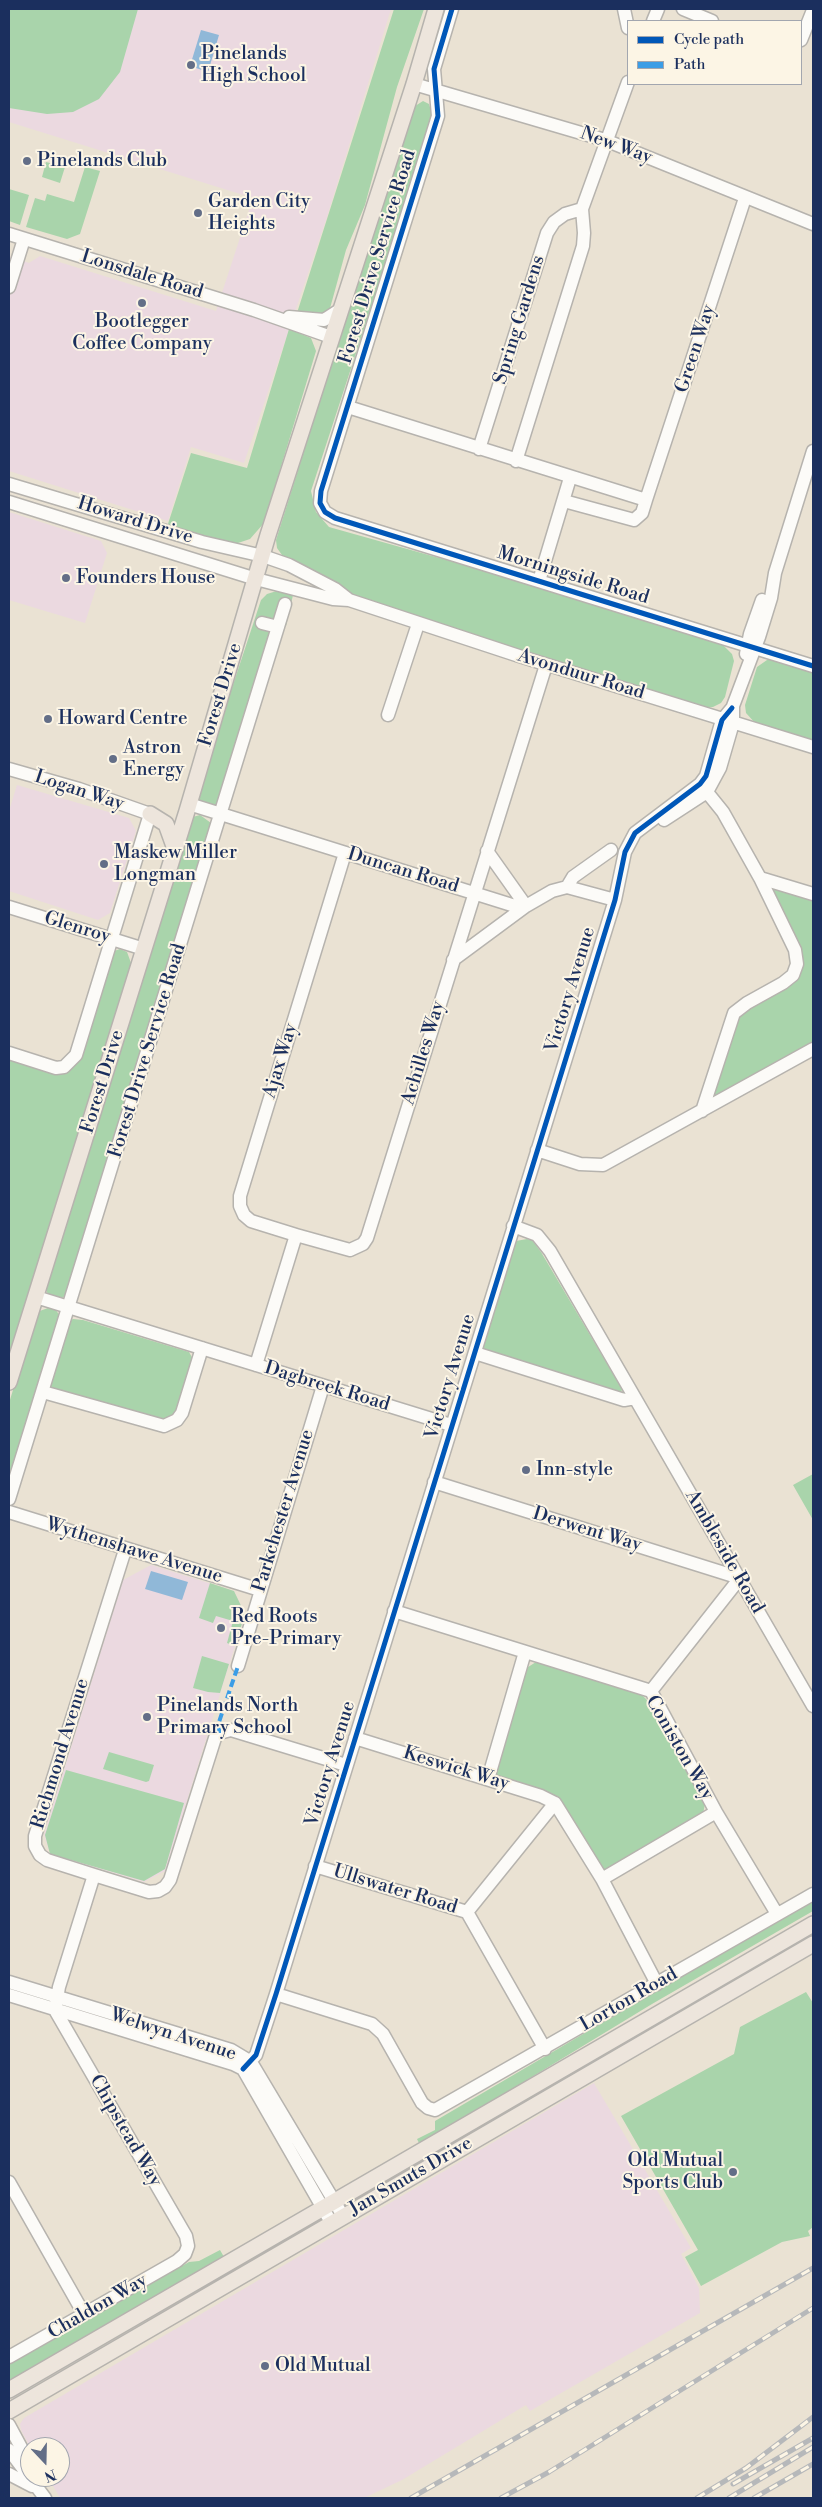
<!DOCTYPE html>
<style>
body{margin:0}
#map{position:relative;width:822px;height:2507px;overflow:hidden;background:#eae2d3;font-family:"Libre Bodoni",serif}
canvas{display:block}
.frame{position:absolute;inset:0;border:10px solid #1b2f5e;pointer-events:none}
.legend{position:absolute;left:627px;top:20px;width:175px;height:65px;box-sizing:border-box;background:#fcf5e5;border:1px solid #a2a6af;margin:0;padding:6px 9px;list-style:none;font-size:15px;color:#1b2f5e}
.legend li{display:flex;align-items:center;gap:10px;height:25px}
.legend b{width:25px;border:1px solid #a2a6af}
.north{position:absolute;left:20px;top:2437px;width:50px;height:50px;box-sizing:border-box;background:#fcf5e5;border:1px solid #a2a6af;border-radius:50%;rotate:159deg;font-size:14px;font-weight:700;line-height:20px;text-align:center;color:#1b2f5e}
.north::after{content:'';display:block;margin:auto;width:18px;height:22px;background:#636e87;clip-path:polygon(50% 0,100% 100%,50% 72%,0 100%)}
</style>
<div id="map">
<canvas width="822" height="2507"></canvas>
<div class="frame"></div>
<ul class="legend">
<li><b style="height:6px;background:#0057b8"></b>Cycle path</li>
<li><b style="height:6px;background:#3b9de6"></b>Path</li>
</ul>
<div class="north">N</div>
</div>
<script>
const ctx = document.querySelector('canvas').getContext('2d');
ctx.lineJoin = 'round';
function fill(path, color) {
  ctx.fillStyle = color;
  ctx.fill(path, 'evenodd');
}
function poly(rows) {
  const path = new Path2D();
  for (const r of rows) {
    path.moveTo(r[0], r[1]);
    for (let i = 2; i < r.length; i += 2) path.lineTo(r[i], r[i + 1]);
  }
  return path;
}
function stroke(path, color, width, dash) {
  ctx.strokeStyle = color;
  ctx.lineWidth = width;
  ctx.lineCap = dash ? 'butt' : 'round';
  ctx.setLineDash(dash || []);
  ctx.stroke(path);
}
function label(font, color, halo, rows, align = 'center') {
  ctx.font = font + ' "Libre Bodoni",serif';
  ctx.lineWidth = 4;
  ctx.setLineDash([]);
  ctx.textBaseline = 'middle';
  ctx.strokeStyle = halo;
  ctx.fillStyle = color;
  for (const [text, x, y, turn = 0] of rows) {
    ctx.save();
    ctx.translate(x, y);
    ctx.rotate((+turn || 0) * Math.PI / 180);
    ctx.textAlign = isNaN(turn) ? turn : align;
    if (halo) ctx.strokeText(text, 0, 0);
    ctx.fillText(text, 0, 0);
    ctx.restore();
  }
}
const built = poly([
 [9,9,391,9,326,220,244,463,191,447,168,521,9,471,9,256,29,263,40,256,216,311,253,198,9,122],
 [9,512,101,541,107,553,85,623,9,600],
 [17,785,129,818,136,831,110,913,98,920,9,891,9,811],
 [151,1565,234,1591,245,1614,165,1871,144,1882,50,1854,44,1835,123,1580],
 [594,2083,691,2248,681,2254,699,2288,700,2313,530,2411,526,2405,402,2480,364,2498,60,2498,48,2477,60,2477,60,2447,30,2447,21,2430,20,2424,24,2418]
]);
const green = poly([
 [9,9,138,9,120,72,99,99,73,112,47,114,9,108],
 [394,9,424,9,397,87,365,205,346,250,329,312,324,315,297,313],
 [423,101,429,104,433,117,311,491,316,512,329,527,539,586,721,643,732,654,734,661,725,697,721,703,713,707,704,708,461,635,362,599,287,562,277,548,276,540,412,108],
 [46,162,65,167,60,183,42,177],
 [85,167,100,171,80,234,67,239,26,227,35,198,45,201,47,194,74,202],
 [9,189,29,195,20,225,9,221],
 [289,329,311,338,316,351,264,523,250,539,235,544,220,542,167,527,191,453,247,468],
 [280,590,293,595,286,626,275,622,217,807,200,801,197,794,261,600,267,594],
 [775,659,813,671,813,742,756,724,746,713,745,705,757,667,767,660],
 [200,815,211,823,67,1295,58,1300,49,1296,44,1286,189,818],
 [775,889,813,901,813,1055,715,1097,712,1094,737,1017,799,971,772,891],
 [120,949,127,952,131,963,9,1355,9,1060,48,1072,69,1067,114,951],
 [527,1239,532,1240,541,1252,622,1389,621,1394,485,1353,482,1342,516,1241],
 [48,1308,56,1310,61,1318,9,1483,9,1403,37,1312],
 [73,1319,83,1320,189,1352,194,1361,174,1420,169,1423,48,1391,69,1321],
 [813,1474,813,1520,793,1485],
 [210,1583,234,1591,245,1614,235,1646,227,1643,233,1621,216,1616,213,1623,199,1618],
 [202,1656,229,1664,220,1693,208,1692,193,1688],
 [536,1662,642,1695,652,1705,705,1804,703,1814,609,1872,602,1871,562,1808,495,1776,525,1669],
 [109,1752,154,1765,149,1781,146,1782,103,1769],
 [66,1770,184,1803,165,1869,144,1881,50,1854,45,1835],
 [813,1899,813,1911,652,2004,420,2145,417,2139,435,2130,435,2121],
 [806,1992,813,2003,813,2227,808,2231,810,2236,782,2242,701,2286,685,2257,698,2250,621,2116,734,2054,740,2027],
 [220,2250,224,2257,9,2385,9,2364,189,2262,199,2261]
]);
const water = poly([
 [201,30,219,35,208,72,190,66],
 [151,1571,188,1582,182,1600,145,1589]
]);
const minor = poly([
 [452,9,434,69,438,116,321,491,320,503,325,512,335,518,813,666],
 [624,9,628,28],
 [683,9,712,21],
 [653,21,658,9],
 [801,40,813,10],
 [414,84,605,140,813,224],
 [9,234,254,310,331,337],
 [9,287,24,239],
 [289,317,324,320,341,309],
 [348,407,646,500,745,198],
 [479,449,547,233,554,222,565,214,582,209],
 [516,461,583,246,584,233,582,209,628,82],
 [9,484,202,542,263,556,289,565,335,589,349,600],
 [564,501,634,520,642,513,646,500],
 [9,502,256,579,333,599,349,600,519,656,813,747],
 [539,581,570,478],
 [262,623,278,627],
 [746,654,750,634,762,600],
 [388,715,418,624],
 [9,769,79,789,150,814,76,1055,64,1067,56,1068,9,1053],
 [702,786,723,812,760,878,795,950,797,964,793,975,783,983,747,1003,734,1013,702,1111],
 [189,804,515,906,526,906,552,891,567,887,615,900],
 [664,820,707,792,720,768,733,723,733,706,759,637,771,598,775,573,813,451],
 [760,878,813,894],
 [567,887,573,877,611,850],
 [9,907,144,949],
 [453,960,526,906,487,851],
 [537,1150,580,1164,603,1165,813,1049],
 [513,1226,537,1235,550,1251,813,1706],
 [296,1235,251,1221,244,1215,240,1206,240,1196,345,853],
 [36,1297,451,1425],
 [475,1353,624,1400,635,1398],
 [256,1365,296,1235,350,1250,363,1244,367,1238,546,665],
 [43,1392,164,1426,177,1420,182,1413,202,1348],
 [434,1482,740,1578,651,1691],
 [9,1499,285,604],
 [9,1512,260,1590],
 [125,1550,35,1836,35,1846,40,1855,47,1860,94,1875,149,1892,158,1891,165,1887,170,1880,215,1738,219,1733,231,1730,346,1765],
 [394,1611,651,1691,716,1812,777,1914],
 [238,1666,323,1386],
 [355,1738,541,1796,555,1803,602,1879,657,1984],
 [488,1779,525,1652],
 [315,1866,467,1912,545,2049],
 [602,1879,716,1812],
 [467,1912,555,1803],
 [9,1982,231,2050,251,2062,343,2216],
 [276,1994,372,2024,383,2034,422,2103,428,2108,435,2110,813,1894],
 [9,1995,233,2064,243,2069,332,2224],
 [243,2069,256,2055,276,1994,615,900,625,852,635,833,700,784,706,776,722,720,732,708],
 [9,2182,84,2314],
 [9,2357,177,2261,185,2254,188,2246,186,2236,55,2010,59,1987,94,1875],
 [9,2425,30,2464],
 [9,2450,45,2498],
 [9,2474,32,2486]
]);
const major = poly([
 [150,814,166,824,175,849],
 [9,1382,187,811,268,535,414,84,436,9],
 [9,2390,813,1924],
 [9,2411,813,1944]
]);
const rail = poly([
 [733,2484,813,2438],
 [411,2498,813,2268],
 [501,2498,549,2472,813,2308],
 [697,2498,746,2468,813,2417],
 [729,2498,813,2447],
 [754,2498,813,2464]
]);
const quiet = poly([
 [219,1733,219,1722,238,1666]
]);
const cycleway = poly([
 [452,9,434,69,438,116,321,491,320,503,325,512,335,518,813,666],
 [243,2069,256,2055,276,1994,615,900,625,852,635,833,700,784,706,776,722,720,732,708]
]);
const markers = [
 [191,65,5,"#636e87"],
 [27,161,5,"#636e87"],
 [198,213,5,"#636e87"],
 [142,303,5,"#636e87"],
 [66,578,5,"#636e87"],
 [48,719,5,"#636e87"],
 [113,759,5,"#636e87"],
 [104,864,5,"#636e87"],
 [526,1470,5,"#636e87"],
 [221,1628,5,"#636e87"],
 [147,1717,5,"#636e87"],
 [733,2172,5,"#636e87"],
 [265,2366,5,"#636e87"]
];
const poiNames = [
 ["Pinelands",201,54],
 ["High School",201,76],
 ["Pinelands Club",37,161],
 ["Garden City",208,202],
 ["Heights",208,224],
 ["Bootlegger",142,322,"center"],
 ["Coffee Company",142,344,"center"],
 ["Founders House",76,578],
 ["Howard Centre",58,719],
 ["Astron",123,748],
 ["Energy",123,770],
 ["Maskew Miller",114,853],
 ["Longman",114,875],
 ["Inn-style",536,1470],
 ["Red Roots",231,1617],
 ["Pre-Primary",231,1639],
 ["Pinelands North",157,1706],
 ["Primary School",157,1728],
 ["Old Mutual",723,2161,"right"],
 ["Sports Club",723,2183,"right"],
 ["Old Mutual",275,2366]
];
const streetNames = [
 ["New Way",616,146,20],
 ["Forest Drive Service Road",378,257,-73],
 ["Lonsdale Road",142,275,17],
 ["Spring Gardens",520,320,-73],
 ["Green Way",696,349,-72],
 ["Howard Drive",135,521,17],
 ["Morningside Road",573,576,17],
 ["Avonduur Road",581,675,17],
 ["Forest Drive",221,695,-73],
 ["Logan Way",79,791,18],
 ["Duncan Road",403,871,17],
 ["Glenroy",77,928,17],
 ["Victory Avenue",571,990,-73],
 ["Forest Drive Service Road",148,1051,-73],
 ["Achilles Way",424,1053,-73],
 ["Ajax Way",281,1061,-73],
 ["Forest Drive",103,1082,-73],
 ["Victory Avenue",451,1377,-73],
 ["Dagbreek Road",327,1387,17],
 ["Parkchester Avenue",284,1511,-73],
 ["Derwent Way",587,1530,17],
 ["Wythenshawe Avenue",134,1551,17],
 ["Ambleside Road",724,1552,60],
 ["Coniston Way",679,1748,60],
 ["Richmond Avenue",61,1754,-73],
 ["Victory Avenue",331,1764,-73],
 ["Keswick Way",456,1769,17],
 ["Ullswater Road",395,1890,17],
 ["Lorton Road",629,2000,-30],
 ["Welwyn Avenue",173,2035,18],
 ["Chipstead Way",125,2131,60],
 ["Jan Smuts Drive",411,2177,-30],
 ["Chaldon Way",98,2307,-30]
];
fill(built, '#ebd9e0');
fill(green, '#a9d4ab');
fill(water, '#90b8d8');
stroke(minor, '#b6b3ae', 15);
stroke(major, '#b6b3ae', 18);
stroke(minor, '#fcfbf8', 12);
stroke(major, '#ede5dc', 15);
stroke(rail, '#b6b8ba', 5);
stroke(rail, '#fcf5e5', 3, [9]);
stroke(quiet, '#3b9de6', 4, [8, 4]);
stroke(cycleway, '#0057b8', 5);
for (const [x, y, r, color] of markers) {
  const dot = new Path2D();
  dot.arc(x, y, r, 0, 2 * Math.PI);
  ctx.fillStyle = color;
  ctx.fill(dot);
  stroke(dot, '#fcf5e5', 2);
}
label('19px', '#1b2f5e', '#fcf5e5', poiNames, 'left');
label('19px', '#1b2f5e', '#fcf5e5', streetNames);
</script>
